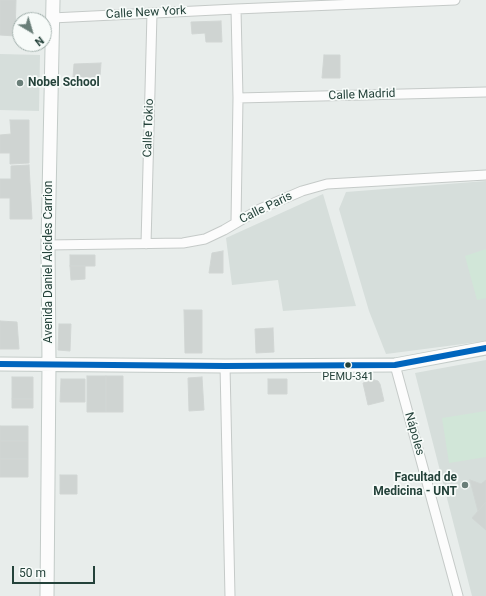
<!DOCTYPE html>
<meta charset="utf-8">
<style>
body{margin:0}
#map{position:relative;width:486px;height:596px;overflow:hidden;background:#e8edeb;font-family:Roboto,sans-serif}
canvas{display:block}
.north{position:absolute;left:12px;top:12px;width:40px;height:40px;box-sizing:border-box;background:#f7fbf9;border:1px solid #a3b1ad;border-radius:50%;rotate:142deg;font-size:11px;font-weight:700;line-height:16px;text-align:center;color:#24423a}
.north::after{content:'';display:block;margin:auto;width:14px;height:18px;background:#697e78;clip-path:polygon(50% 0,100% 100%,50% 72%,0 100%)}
.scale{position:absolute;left:12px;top:566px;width:83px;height:18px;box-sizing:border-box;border:2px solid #24423a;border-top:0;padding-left:5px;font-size:12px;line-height:14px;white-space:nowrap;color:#24423a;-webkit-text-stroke:3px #f7fbf9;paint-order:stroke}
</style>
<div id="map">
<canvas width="486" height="596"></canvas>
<div class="north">N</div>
<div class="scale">50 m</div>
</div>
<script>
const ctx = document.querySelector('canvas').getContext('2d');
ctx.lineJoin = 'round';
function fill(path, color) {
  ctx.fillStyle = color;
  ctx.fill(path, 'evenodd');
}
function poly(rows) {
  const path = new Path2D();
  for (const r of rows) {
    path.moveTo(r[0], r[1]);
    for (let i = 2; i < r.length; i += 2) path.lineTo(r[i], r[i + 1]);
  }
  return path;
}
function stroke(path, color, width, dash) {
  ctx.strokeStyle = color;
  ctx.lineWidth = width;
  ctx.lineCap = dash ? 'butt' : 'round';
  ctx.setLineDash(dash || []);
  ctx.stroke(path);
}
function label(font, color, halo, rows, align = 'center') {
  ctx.font = font + ' Roboto,sans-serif';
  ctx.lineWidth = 3.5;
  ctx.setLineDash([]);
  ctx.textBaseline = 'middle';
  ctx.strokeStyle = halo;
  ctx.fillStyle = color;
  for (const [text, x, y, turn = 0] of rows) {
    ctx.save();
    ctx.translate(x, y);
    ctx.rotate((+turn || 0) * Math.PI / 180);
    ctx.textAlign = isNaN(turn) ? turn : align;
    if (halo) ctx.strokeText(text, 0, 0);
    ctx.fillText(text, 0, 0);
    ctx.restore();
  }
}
const built = poly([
 [0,54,40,55,39,111,0,110],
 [486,181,486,341,386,354,369,311,339,209,346,192],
 [323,194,356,306,283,311,278,280,232,285,226,238],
 [486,360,486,596,472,596,415,373]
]);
const green = poly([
 [486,249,486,298,477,300,465,256],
 [486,411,486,457,449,463,442,418]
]);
const building = poly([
 [0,0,16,0,15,36,0,35,0,0],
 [221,21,222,42,206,42,205,33,192,34,191,22,221,21],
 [324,55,340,55,340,78,322,78,324,55],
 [101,63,100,77,73,77,74,64,101,63],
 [10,120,29,120,29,163,10,164,10,153,0,153,0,135,11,134,10,120],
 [29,165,32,219,10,219,10,198,0,198,0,179,11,179,11,166,29,165],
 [223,251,223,273,209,273,212,253,223,251],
 [70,255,95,255,95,266,70,266,70,255],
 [70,266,85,266,85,279,71,280,70,266],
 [184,310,202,310,202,353,185,353,184,310],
 [0,321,17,322,19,349,0,349,0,321],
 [59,324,71,324,70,351,58,350,59,324],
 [273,328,274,352,256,353,255,329,273,328],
 [87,376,106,376,106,412,87,412,87,376],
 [106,376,123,376,123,412,106,412,106,376],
 [12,377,33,377,33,399,12,399,12,377],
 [202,377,204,410,189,411,188,378,202,377],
 [61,379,85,379,85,402,60,402,61,379],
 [268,379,287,379,287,394,268,394,268,379],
 [374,380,378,381,380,384,384,401,368,405,363,383,374,380],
 [12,399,33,399,33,408,12,408,12,399],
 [0,426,28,426,28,441,0,441,0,426],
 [0,441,28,441,28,459,0,459,0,441],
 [0,459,28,459,28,477,0,477,0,459],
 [60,475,77,475,77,494,60,494,60,475],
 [470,480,481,484,486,480,486,502,478,511,470,480],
 [486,502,486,530,472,518,486,502]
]);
const street = poly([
 [236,9,238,98,236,222],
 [52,18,236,9,455,0],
 [238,98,486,92],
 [146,244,152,13],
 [48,245,183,243,205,239,224,230,260,209,302,191,327,184,486,175],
 [395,365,458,596],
 [225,366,230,596]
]);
const secondary = poly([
 [0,364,225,366,395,365,486,348],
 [47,596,49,364,48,245,53,0]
]);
const bus1 = poly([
 [0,364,225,366,395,365,486,348]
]);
const markers = [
 [20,83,4,"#697e78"],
 [348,365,3.5,"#24423a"],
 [465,485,4,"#697e78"]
];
const busNames = [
 ["PEMU-341",348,377]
];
const streetNames = [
 ["Calle New York",146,13,-3],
 ["Calle Madrid",362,95,-2],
 ["Calle Tokio",149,128,-88],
 ["Calle Paris",266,208,-26],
 ["Avenida Daniel Alcides Carrion",49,262,-90],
 ["Nápoles",414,434,74]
];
const poiNames = [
 ["Nobel School",28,83],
 ["Facultad de",457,478,"right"],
 ["Medicina - UNT",457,492,"right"]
];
fill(built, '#d6dedb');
fill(green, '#d1e6d8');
fill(building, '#cfd4d2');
stroke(building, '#d1d6d4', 1);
stroke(street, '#c5cac8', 11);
stroke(secondary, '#c3cbc8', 15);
stroke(street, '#fcfcfc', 9);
stroke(secondary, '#fcfcfc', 13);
stroke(bus1, '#0065bd', 6);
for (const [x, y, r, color] of markers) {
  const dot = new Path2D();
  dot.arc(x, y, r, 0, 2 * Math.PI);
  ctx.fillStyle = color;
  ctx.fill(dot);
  stroke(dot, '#f7fbf9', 1.5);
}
label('11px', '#24423a', '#f7fbf9', busNames);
label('12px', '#24423a', '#f7fbf9', streetNames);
label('bold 12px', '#24423a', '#f7fbf9', poiNames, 'left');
</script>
